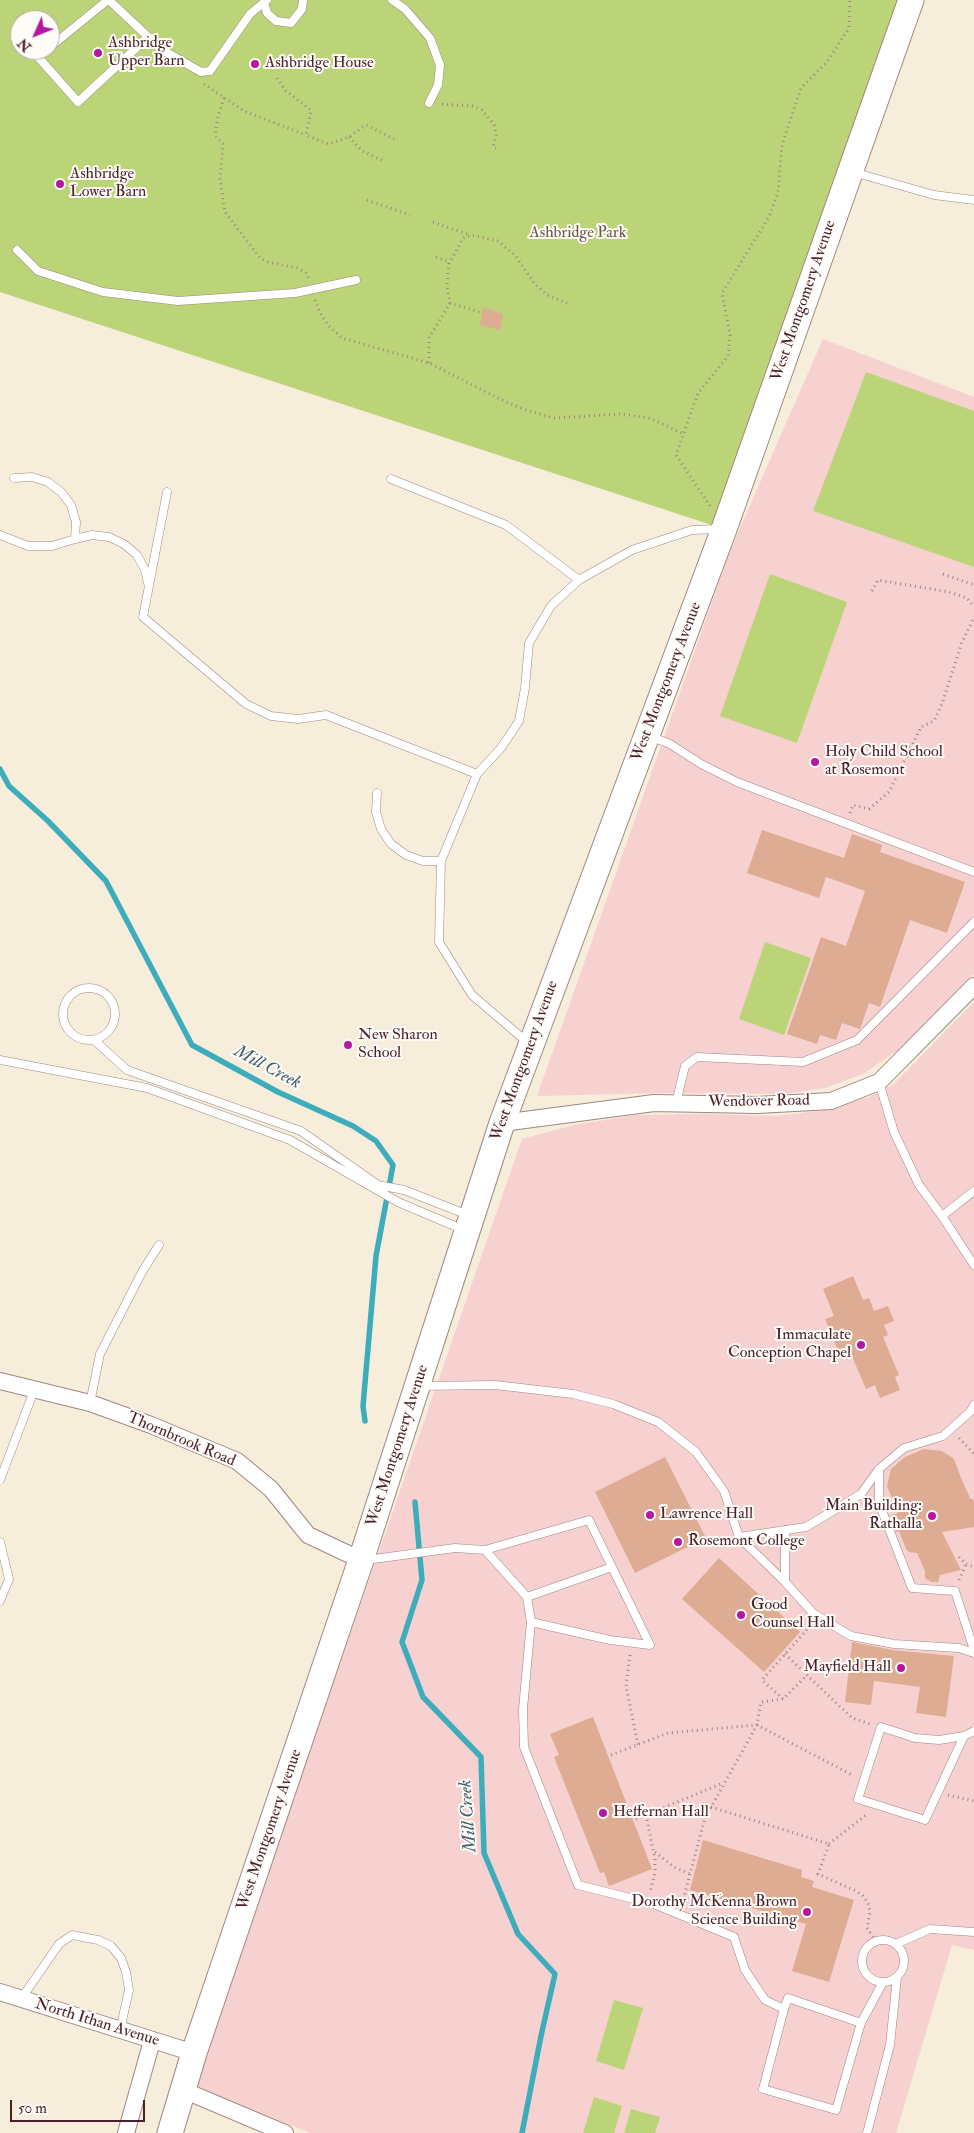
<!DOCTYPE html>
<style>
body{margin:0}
#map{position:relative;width:974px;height:2133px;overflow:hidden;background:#f6edda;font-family:"IM FELL Double Pica",serif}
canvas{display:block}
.north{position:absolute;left:10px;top:10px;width:50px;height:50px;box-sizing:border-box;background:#fdfcf7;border:1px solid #b5a4a5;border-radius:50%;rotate:226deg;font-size:14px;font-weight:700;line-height:20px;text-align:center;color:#4a1f2b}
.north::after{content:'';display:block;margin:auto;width:18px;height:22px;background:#b5179e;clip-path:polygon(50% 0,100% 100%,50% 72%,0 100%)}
.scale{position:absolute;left:10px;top:2100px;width:135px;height:22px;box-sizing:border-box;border:2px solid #4a1f2b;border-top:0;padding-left:6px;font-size:15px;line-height:18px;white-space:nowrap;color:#4a1f2b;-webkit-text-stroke:4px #fdfcf7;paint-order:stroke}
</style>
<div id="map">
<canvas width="974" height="2133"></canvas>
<div class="north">N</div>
<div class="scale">50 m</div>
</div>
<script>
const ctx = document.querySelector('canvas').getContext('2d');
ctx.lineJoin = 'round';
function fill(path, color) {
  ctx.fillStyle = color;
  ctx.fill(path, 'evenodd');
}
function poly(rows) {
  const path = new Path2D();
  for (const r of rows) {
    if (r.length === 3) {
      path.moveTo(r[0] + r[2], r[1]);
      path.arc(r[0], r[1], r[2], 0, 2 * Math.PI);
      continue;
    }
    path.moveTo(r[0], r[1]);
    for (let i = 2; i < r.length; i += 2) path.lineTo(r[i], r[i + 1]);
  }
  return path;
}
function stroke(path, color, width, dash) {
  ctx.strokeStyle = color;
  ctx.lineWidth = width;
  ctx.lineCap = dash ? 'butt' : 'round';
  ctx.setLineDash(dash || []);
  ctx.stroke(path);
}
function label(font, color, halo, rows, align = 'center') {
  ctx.font = font + ' "IM FELL Double Pica",serif';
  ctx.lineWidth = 4;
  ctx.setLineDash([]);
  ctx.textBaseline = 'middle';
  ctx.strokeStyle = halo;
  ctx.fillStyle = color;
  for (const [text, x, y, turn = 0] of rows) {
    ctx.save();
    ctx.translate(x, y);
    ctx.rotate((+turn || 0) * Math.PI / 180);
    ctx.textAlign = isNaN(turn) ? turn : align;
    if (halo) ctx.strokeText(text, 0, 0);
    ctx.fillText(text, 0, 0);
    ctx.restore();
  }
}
const built = poly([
 [823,339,974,397,974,974,898,1050,863,1074,825,1088,783,1094,660,1093,537,1096,730,551],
 [974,1002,974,1950,952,1945,896,2133,310,2133,194,2085,522,1139,574,1125,636,1115,705,1114,775,1116,825,1110,869,1097,894,1084]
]);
const green = poly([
 [0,0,911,0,724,529,0,292],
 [20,20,50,20,50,50,20,50],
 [866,372,974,411,974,567,813,511],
 [770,574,847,602,797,743,720,716],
 [765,942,811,958,784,1035,739,1019],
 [614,2000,643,2008,624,2070,596,2061],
 [594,2097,622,2106,614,2133,583,2133],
 [631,2109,660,2117,655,2133,624,2133]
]);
const stream = poly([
 [0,769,9,786,48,821,106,881,192,1045,278,1092,353,1126,376,1141,393,1165,376,1256,363,1406,365,1421],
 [415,1502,422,1580,402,1642,423,1697,481,1757,484,1853,518,1934,555,1974,541,2036,522,2133]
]);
const building = poly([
 [483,307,503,314,500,330,480,325],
 [762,830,844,858,852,834,882,845,880,852,965,882,947,933,910,920,880,1007,869,1003,860,1029,842,1023,836,1040,820,1035,817,1044,787,1034,821,937,846,946,865,891,826,877,819,898,747,873],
 [853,1276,863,1300,869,1298,874,1311,888,1306,894,1321,884,1325,888,1335,883,1337,899,1375,895,1377,900,1390,880,1398,875,1385,866,1389,851,1354,841,1358,825,1319,834,1316,823,1289],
 [924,1449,942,1451,954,1459,961,1478,970,1498,974,1500,974,1527,942,1532,961,1570,940,1575,938,1582,931,1582,925,1578,925,1571,917,1553,909,1552,906,1549,899,1531,896,1532,890,1516,898,1513,887,1486,891,1469,905,1457],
 [665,1457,706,1538,635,1573,595,1492],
 [719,1558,800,1632,764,1672,682,1599],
 [852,1642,893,1650,954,1656,946,1717,916,1713,920,1687,874,1681,871,1705,845,1702],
 [593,1717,652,1869,609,1886,604,1872,600,1873,554,1757,559,1755,550,1734],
 [703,1840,802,1870,801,1877,814,1881,812,1887,854,1900,829,1982,792,1971,806,1924,690,1890]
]);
const path = poly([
 [277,78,286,91,311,110,306,135,328,144,349,137,366,125,394,139],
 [204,84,244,111,306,135],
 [224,98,218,116,215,136,223,144,220,179,225,212,260,258,268,262,297,268,306,273,309,279],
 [442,104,472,106,482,110,494,125,496,135,493,147,496,148],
 [349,137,362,151,382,160],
 [367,200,410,215],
 [433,222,470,235],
 [436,257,449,262,447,287,450,303,482,313],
 [449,264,463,238,471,235,498,241,515,255,534,283,547,295,567,303],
 [315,300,320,313,328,325,342,338,429,363,506,402,529,411,554,418,621,414,649,418,684,434],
 [429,363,429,338,450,303],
 [710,506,676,455,698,393,728,356,730,335,722,293,769,217,778,192,782,145,801,88,827,62,849,28,850,0],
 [943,574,974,585],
 [872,591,878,580,949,592,967,598,974,607],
 [850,813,853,805,869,809,889,792,921,727,934,721,942,704,962,642,974,618],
 [959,1438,974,1454],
 [959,1557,966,1564,974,1567],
 [959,1580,966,1564],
 [785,1654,852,1718,870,1724],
 [630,1655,626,1686,638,1745],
 [783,1699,762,1680,811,1625],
 [611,1755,668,1733,757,1725,854,1776],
 [948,1795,974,1801],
 [711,1807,829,1844,818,1874,856,1891,863,1896,868,1903,870,1912,867,1928,875,1940],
 [646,1815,655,1859,655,1873,650,1892],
 [636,1819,723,1783],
 [829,1844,866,1815],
 [655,1852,674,1867,690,1874],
 [682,1904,705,1818,757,1725,761,1702,783,1699,807,1675]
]);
const service = poly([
 [109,0,161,49,201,72,210,71,250,14,267,0],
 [392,0,405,9,430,38,440,65,438,85,429,103],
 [264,2,267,13,276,21,291,23,302,9,303,0],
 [50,47,108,0],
 [47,50,38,57,78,102,148,37],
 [853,172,934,195,974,200],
 [17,250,38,271,103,292,178,301,295,293,356,280],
 [14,478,32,477,48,482,61,492,71,505,76,522,75,539,92,535,109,537,124,544,137,555,145,570,148,583],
 [391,479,506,525,579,580,551,606,529,643,525,688,519,721,501,748,477,774,441,861,439,942,472,995,527,1042],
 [167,492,143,617,246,704,271,716,298,719,326,715,477,774],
 [0,535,28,546,52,546,75,539],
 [579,580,632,550,692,530,720,529],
 [649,736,670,744,701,764,737,782,974,872],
 [377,793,376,812,381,829,391,844,406,855,423,861,441,861],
 [89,1014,26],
 [94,1040,127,1070,301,1131,378,1185,404,1190,468,1215],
 [0,1060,147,1088,290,1140,398,1202,464,1230],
 [879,1082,894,1132,919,1185,942,1216,974,1191],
 [676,1103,685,1066,697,1057,803,1062,857,1040,974,922],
 [942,1216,974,1265],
 [421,1386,495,1385,573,1394,613,1404,658,1422,696,1452,724,1491,739,1537],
 [90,1403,100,1354,142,1272,159,1245],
 [879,1469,879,1503,912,1588,955,1591,974,1650],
 [0,1480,35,1388],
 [785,1530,785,1582,739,1537,806,1527,861,1494,879,1469,904,1448,943,1436,970,1412,974,1405],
 [0,1542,9,1579,0,1601],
 [485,1550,589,1520,650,1645,610,1640,531,1622],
 [366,1560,455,1548,485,1550,527,1597,531,1622,523,1709,524,1747,578,1885,654,1904,734,1937,745,1970,765,2000,784,2009,763,2089,836,2110,861,2023,788,1998,784,2009],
 [785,1582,814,1614,851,1636,894,1644,959,1648,974,1653],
 [527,1597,612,1567],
 [964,1736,925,1820,858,1799,881,1727,915,1738,939,1740,964,1736,974,1731],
 [883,1961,21],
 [896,1944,930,1929,974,1932],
 [21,1999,59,1944,72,1935,98,1940,111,1946,121,1958,126,1972,129,1990,120,2030],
 [861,2023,883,1982],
 [867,2133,890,2045,897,1977]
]);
const minor = poly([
 [502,1123,654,1103,757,1105,831,1101,879,1082,974,986],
 [0,1381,90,1403,151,1425,237,1461,271,1489,308,1535,361,1560],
 [0,1992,194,2053],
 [183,2090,285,2133],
 [126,2133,152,2041]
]);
const primary = poly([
 [170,2133,194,2053,361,1560,502,1123,724,529,911,0]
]);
const markers = [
 [98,53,5,"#b5179e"],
 [255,64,5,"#b5179e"],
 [60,184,5,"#b5179e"],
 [815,762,5,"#b5179e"],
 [348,1045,5,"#b5179e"],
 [861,1345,5,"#b5179e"],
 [650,1515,5,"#b5179e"],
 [932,1516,5,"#b5179e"],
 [678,1542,5,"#b5179e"],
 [741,1615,5,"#b5179e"],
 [901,1668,5,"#b5179e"],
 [603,1813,5,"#b5179e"],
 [807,1912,5,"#b5179e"]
];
const poiNames = [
 ["Ashbridge",108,44],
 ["Upper Barn",108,62],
 ["Ashbridge House",265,64],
 ["Ashbridge",70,175],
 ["Lower Barn",70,193],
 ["Holy Child School",825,753],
 ["at Rosemont",825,771],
 ["New Sharon",358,1036],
 ["School",358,1054],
 ["Immaculate",851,1336,"right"],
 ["Conception Chapel",851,1354,"right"],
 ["Main Building:",922,1507,"right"],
 ["Rathalla",922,1525,"right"],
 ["Lawrence Hall",660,1515],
 ["Rosemont College",688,1542],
 ["Good",751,1606],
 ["Counsel Hall",751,1624],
 ["Mayfield Hall",891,1668,"right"],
 ["Heffernan Hall",613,1813],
 ["Dorothy McKenna Brown",797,1903,"right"],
 ["Science Building",797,1921,"right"]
];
const parkNames = [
 ["Ashbridge Park",578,234]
];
const streetNames = [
 ["West Montgomery Avenue",804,301,-71],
 ["West Montgomery Avenue",667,682,-69],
 ["West Montgomery Avenue",525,1061,-70],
 ["Wendover Road",759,1102,-1],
 ["Thornbrook Road",181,1440,23],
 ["West Montgomery Avenue",398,1446,-72],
 ["West Montgomery Avenue",270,1830,-71],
 ["North Ithan Avenue",97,2023,17]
];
const waterNames = [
 ["Mill Creek",267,1068,28],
 ["Mill Creek",469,1816,-94]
];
fill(built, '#f7d0d0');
fill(green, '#bcd478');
stroke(stream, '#3dacbb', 5.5);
fill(building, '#deac93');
stroke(service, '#a08682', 9);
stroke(minor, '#a08682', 18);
stroke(primary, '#a08682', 27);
stroke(path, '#a08682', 3, [1, 4]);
stroke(service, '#fff', 8);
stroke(minor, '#fff', 16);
stroke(primary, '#fff', 25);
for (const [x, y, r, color] of markers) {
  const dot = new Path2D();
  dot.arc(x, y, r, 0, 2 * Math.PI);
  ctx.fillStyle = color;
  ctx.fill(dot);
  stroke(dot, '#fdfcf7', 2);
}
label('16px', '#4a1f2b', '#fdfcf7', poiNames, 'left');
label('16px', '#6c5542', '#fdfcf7', parkNames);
label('16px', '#4a1f2b', '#fdfcf7', streetNames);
label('italic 18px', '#445e6c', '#fdfcf7', waterNames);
</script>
